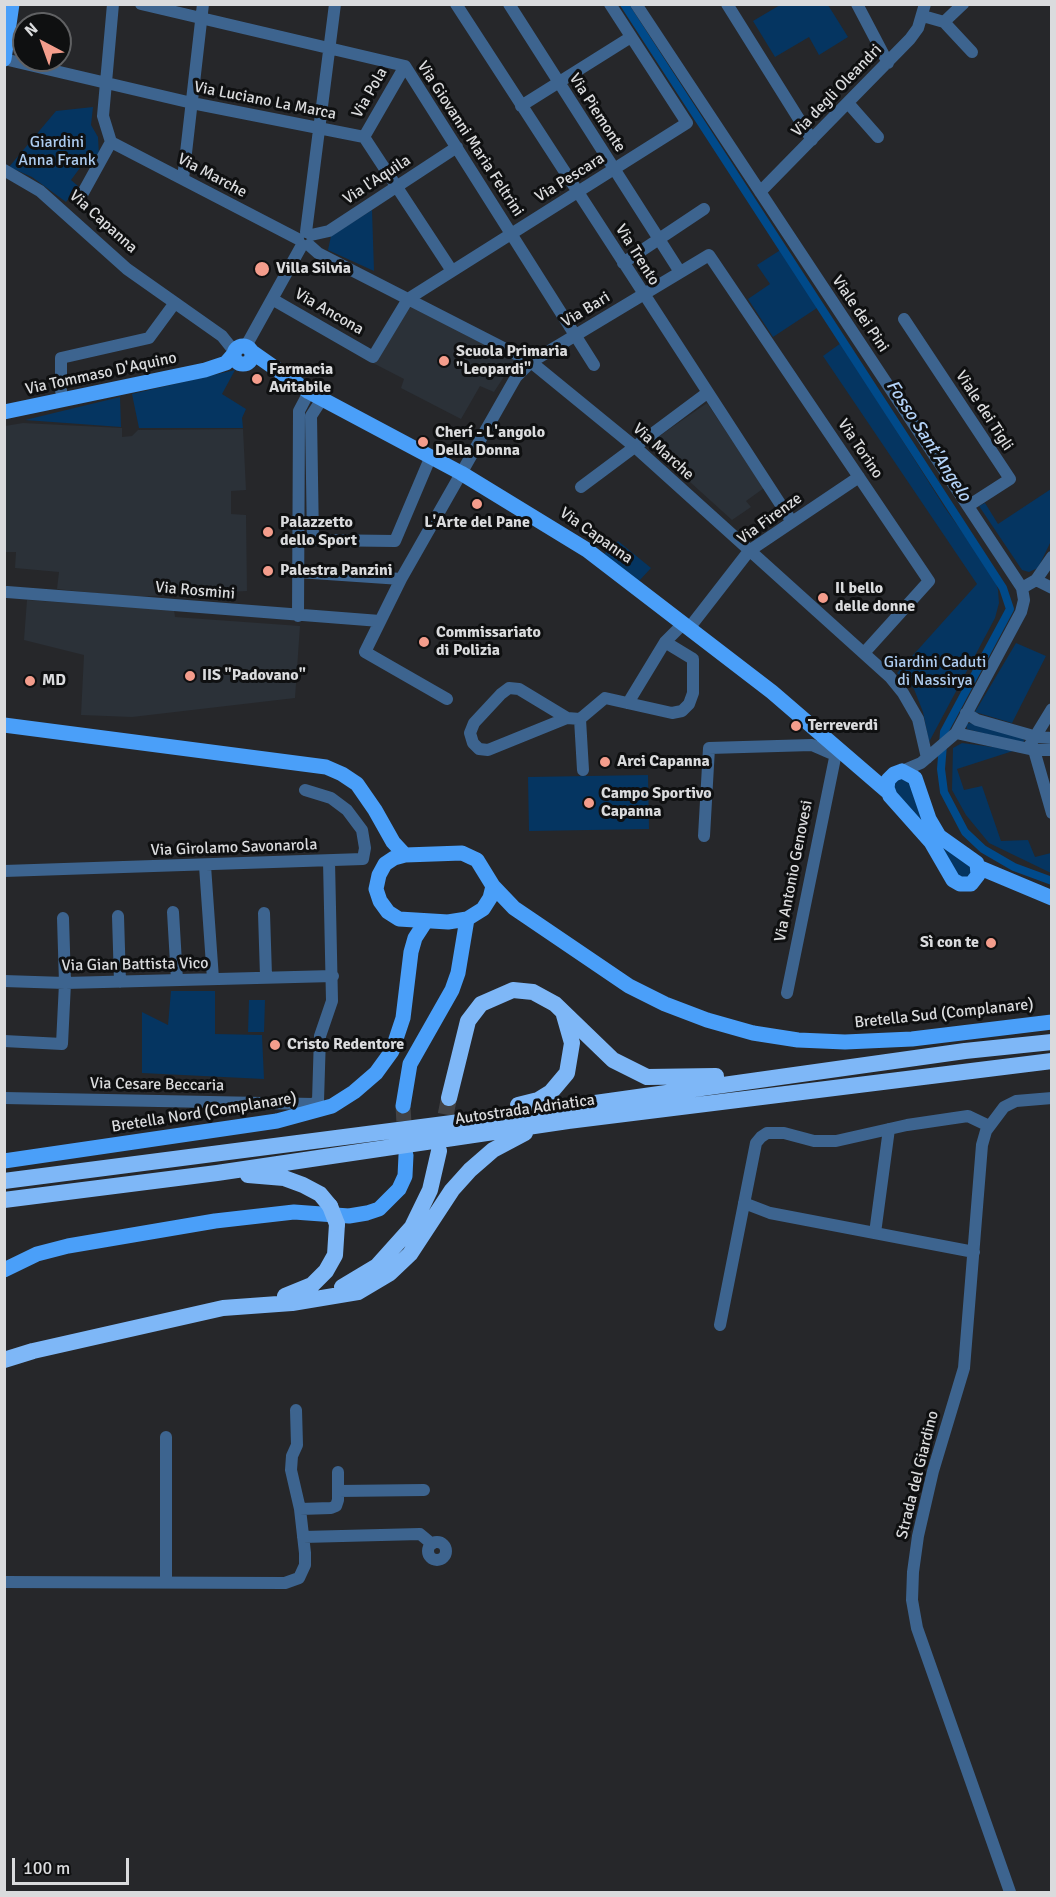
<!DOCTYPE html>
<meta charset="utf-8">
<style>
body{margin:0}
#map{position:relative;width:1056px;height:1897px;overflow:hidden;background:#26272a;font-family:Signika,sans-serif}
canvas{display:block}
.frame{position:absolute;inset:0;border:6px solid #dadbdd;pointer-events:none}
.north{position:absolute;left:12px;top:12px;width:60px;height:60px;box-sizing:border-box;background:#0f1011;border:2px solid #606163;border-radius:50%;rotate:319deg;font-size:16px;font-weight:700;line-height:24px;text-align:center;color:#dadbdd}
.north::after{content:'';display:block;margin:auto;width:21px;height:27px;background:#f49d8c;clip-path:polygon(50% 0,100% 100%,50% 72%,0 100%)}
.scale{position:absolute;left:12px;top:1858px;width:117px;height:27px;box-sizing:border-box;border:3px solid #dadbdd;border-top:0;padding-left:8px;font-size:18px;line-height:21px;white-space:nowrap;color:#dadbdd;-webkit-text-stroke:4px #0f1011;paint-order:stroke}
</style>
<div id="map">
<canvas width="1056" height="1897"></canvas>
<div class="frame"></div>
<div class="north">N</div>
<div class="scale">100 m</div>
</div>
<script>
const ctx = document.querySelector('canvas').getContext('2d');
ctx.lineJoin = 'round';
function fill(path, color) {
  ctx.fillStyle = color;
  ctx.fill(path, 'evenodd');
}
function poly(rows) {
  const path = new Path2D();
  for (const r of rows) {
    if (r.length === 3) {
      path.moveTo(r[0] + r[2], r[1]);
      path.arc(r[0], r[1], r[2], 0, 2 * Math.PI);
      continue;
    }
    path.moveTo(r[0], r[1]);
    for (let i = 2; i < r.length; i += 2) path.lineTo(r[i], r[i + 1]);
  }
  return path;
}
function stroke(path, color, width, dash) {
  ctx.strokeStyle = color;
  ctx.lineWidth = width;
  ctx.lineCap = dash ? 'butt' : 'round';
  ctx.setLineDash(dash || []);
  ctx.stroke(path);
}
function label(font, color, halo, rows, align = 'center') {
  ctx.font = font + ' Signika,sans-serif';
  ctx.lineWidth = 6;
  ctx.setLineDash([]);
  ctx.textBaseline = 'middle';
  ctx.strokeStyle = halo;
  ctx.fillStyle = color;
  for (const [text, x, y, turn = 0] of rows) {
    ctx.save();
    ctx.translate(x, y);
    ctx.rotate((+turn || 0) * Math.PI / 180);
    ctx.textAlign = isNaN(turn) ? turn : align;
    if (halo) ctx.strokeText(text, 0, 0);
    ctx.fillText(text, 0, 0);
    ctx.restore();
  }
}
const built = poly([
 [409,303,516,358,494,392,480,386,461,419,401,388,404,379,373,363],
 [707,403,764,488,746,501,751,507,732,520,648,444],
 [23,423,122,428,122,437,132,436,138,430,243,429,246,490,231,491,231,514,246,515,247,591,131,597,57,589,59,572,15,568,16,552,5,552,5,426],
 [27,600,174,610,175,617,300,626,295,698,132,717,81,715,84,655,24,640]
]);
const green = poly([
 [780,5,828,5,848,37,819,55,809,37,775,57,753,21],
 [93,107,91,125,98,137,99,155,88,157,71,180,78,186,66,202,32,177,9,167,56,111],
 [372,210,374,271,328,250,331,236],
 [782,249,820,306,773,337,748,299,770,284,757,265],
 [841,343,945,508,993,575,998,590,999,603,995,618,929,742,923,712,914,689,897,673,977,584,823,356],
 [235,370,222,394,246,409,242,418,243,428,139,428,132,394],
 [120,397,121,427,25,420],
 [1051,489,1051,541,1038,568,1029,572,1022,570,979,506,985,503,998,524],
 [618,541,651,568,639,581,604,554],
 [1016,643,1046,656,1012,723,975,712],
 [970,723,1021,737,1025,741,1020,743,967,729,966,724],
 [962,743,1016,750,957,769,964,790,982,786,1001,841,1028,840,1035,857,1051,853,1051,873,989,843,966,815,952,790,953,748],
 [648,775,649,829,529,831,528,777],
 [906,776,921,809,977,872,962,881,893,796,894,779],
 [171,991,215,991,215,1034,262,1035,264,1079,142,1073,142,1012,168,1025],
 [249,1000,265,1000,264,1032,248,1032]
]);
const canal = poly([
 [624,4,1003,588,1010,609,944,732,941,769,944,792,965,832,983,849,1014,867,1052,881]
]);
const majorTunnel = poly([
 [403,1106,405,1141]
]);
const highwayTunnel = poly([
 [441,1138,449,1098]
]);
const minor = poly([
 [113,4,103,116,111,142,298,239],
 [141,4,405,66,594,365],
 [456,4,792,522],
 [509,4,680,272],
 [636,4,1022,588,1024,600,1021,612,956,733,921,763,902,771],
 [727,4,812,140],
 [857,4,888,63],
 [923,16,944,22,963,4],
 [944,22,972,52],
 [4,59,192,103,364,137,452,271],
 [848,103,878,137],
 [521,106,631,37],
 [364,137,405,66],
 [4,170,40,191,127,269,222,336,234,351],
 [183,179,203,4],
 [760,192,910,39,918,28,925,4],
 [79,200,111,142],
 [306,232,335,4],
 [311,235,329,231,457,147],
 [309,245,318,253,531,362,635,447,890,677,903,693,918,719,927,758],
 [623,263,704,209],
 [272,299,373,357,408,299,687,123,610,4],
 [904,319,1010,479,968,506],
 [246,346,302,245],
 [61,391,61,358,149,338,174,304],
 [322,399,311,416,313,540,395,541,431,456],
 [581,487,707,393],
 [298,572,401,579],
 [1036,580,1052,588],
 [1022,588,1036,580,1052,557],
 [7,592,380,621],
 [298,616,299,411,309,392],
 [690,627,749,551,859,477],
 [447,699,365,652,401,579,516,377,531,362,709,255,929,581,864,653],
 [628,703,665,642,684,623],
 [1052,709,1030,745,1034,750,1052,813],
 [966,713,977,720,1037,737,1052,738],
 [567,718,519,689,509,688,501,694,474,723,470,733,473,743,479,749,488,750,567,718,580,719],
 [956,733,1034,750,1052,750],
 [583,770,580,719,605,698,672,713,682,711,689,704,693,693,693,659,665,642],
 [704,836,709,748,812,745,835,755],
 [205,866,213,979],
 [4,871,363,859,365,848,362,830,347,810,331,798,305,790],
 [173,912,177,980],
 [264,913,266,976],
 [118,916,120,982],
 [4,981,65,983,333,976],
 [787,993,837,748],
 [4,1041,62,1044,65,983,63,918],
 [4,1098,313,1104,318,1101,320,1036,332,1001,329,861],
 [744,1203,770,1213,974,1252],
 [875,1233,889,1129],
 [720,1325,756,1143,761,1137,767,1133,784,1133,814,1141,836,1141,907,1125,968,1116,989,1126],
 [338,1491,424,1490],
 [300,1509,331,1508,336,1506,338,1500,338,1472],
 [303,1537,420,1534,432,1544],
 [437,1551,9],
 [4,1582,285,1583,299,1578,305,1565,305,1553,300,1509,291,1470,292,1456,297,1445,296,1410],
 [166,1582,166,1437],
 [1010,1892,917,1628,912,1600,913,1572,918,1536,933,1471,964,1368,982,1145,986,1131,1004,1107,1016,1101,1052,1098]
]);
const major = poly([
 [4,59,12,4],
 [243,355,9],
 [252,352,309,392,461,473,587,550,772,692,888,792],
 [4,412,205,370,226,363,233,355],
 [4,725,326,767,342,774,357,784,375,810,393,842,405,855],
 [902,771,915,778,929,819,939,836,977,863,978,875,971,884,960,884,953,880,931,842,890,796,887,788,888,780,894,774,902,771],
 [462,853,477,860,493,886,490,898,483,909,467,919,448,922,399,919,388,912,380,901,376,889,379,875,385,864,394,858,405,855,462,853],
 [978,867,1052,898],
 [493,886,514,908,629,986,665,1004,707,1020,753,1033,798,1040,845,1042,912,1039,1052,1022],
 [403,1106,410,1064,452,990,458,973,467,919],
 [4,1161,277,1121,332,1106,354,1092,376,1073,392,1051,403,1018,411,952,415,938,426,921],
 [4,1270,37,1254,68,1246,215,1221,294,1212,349,1216,367,1213,379,1209,399,1189,405,1176,406,1155]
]);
const highway = poly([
 [449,1098,468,1021,481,1004,513,990,533,992,555,1004,613,1060,647,1077,716,1076],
 [518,1105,538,1100,551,1092,567,1073,572,1043,564,1015],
 [248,1175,284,1178,303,1185,320,1194,330,1206],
 [4,1181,460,1122,965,1051,1052,1042],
 [4,1200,217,1173,568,1121,1052,1061],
 [342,1287,377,1266,412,1227,430,1190,439,1151],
 [285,1296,312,1285,326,1271,335,1255,337,1224],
 [4,1360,33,1351,223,1308,292,1303,358,1292,390,1273,410,1254,452,1190,470,1170,493,1150,525,1133]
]);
const highwayBridge = poly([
 [330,1206,337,1224]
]);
const markers = [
 [262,269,8,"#f49d8c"],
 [444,361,6,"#f49d8c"],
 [257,379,6,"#f49d8c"],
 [423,442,6,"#f49d8c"],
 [477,504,6,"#f49d8c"],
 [268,532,6,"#f49d8c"],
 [268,571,6,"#f49d8c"],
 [823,598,6,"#f49d8c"],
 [424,642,6,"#f49d8c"],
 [190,676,6,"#f49d8c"],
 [30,681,6,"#f49d8c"],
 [796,726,6,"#f49d8c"],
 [605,762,6,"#f49d8c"],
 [589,803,6,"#f49d8c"],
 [991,943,6,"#f49d8c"],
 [275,1045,6,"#f49d8c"]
];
const streetNames = [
 ["Via degli Oleandri",837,91,-46],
 ["Via Pola",370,93,-60],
 ["Via Luciano La Marca",265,101,11],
 ["Via Piemonte",597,113,57],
 ["Via Giovanni Maria Feltrini",470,139,57],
 ["Via Marche",212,176,28],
 ["Via Pescara",570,178,-32],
 ["Via l'Aquila",377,180,-33],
 ["Via Capanna",103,222,42],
 ["Via Trento",637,255,58],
 ["Via Bari",586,310,-31],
 ["Via Ancona",329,312,30],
 ["Viale dei Pini",860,314,56],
 ["Via Tommaso D'Aquino",101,374,-12],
 ["Viale dei Tigli",984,411,57],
 ["Via Torino",860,449,56],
 ["Via Marche",663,452,42],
 ["Via Firenze",770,519,-36],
 ["Via Capanna",596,536,35],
 ["Via Rosmini",195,591,5],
 ["Via Girolamo Savonarola",234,848,-2],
 ["Via Antonio Genovesi",794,871,-79],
 ["Via Gian Battista Vico",135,965,-1],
 ["Bretella Sud (Complanare)",944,1014,-6],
 ["Via Cesare Beccaria",157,1085,1],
 ["Autostrada Adriatica",525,1110,-8],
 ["Bretella Nord (Complanare)",204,1113,-9],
 ["Strada del Giardino",918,1475,-76]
];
const parkNames = [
 ["Giardini",57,143],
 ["Anna Frank",57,161],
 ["Giardini Caduti",935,663],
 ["di Nassirya",935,681]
];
const poiNames = [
 ["Villa Silvia",276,269],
 ["Scuola Primaria",456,352],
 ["\"Leopardi\"",456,370],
 ["Farmacia",269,370],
 ["Avitabile",269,388],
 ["Cherí - L'angolo",435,433],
 ["Della Donna",435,451],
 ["Palazzetto",280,523],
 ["dello Sport",280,541],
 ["L'Arte del Pane",477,523,"center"],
 ["Palestra Panzini",280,571],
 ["Il bello",835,589],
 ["delle donne",835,607],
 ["Commissariato",436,633],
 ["di Polizia",436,651],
 ["IIS \"Padovano\"",202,676],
 ["MD",42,681],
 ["Terreverdi",808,726],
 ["Arci Capanna",617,762],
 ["Campo Sportivo",601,794],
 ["Capanna",601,812],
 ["Sì con te",979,943,"right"],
 ["Cristo Redentore",287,1045]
];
const waterNames = [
 ["Fosso Sant'Angelo",928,441,57]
];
fill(built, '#2b3138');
fill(green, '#053561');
stroke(canal, '#004a8a', 8);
stroke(majorTunnel, '#414245', 15, [15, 8]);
stroke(highwayTunnel, '#414245', 16, [16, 8]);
stroke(minor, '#3d648f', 12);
stroke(major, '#4a9ff9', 15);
stroke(highway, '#7eb7f7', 16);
stroke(highwayBridge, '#7eb7f7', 16);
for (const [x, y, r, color] of markers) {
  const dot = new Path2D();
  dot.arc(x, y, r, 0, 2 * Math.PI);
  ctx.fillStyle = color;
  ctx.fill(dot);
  stroke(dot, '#0f1011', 2);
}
label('16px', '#dadbdd', '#0f1011', streetNames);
label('16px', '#adccf0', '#0f1011', parkNames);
label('bold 16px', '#dadbdd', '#0f1011', poiNames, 'left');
label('italic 18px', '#b3d2f7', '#0f1011', waterNames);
</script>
